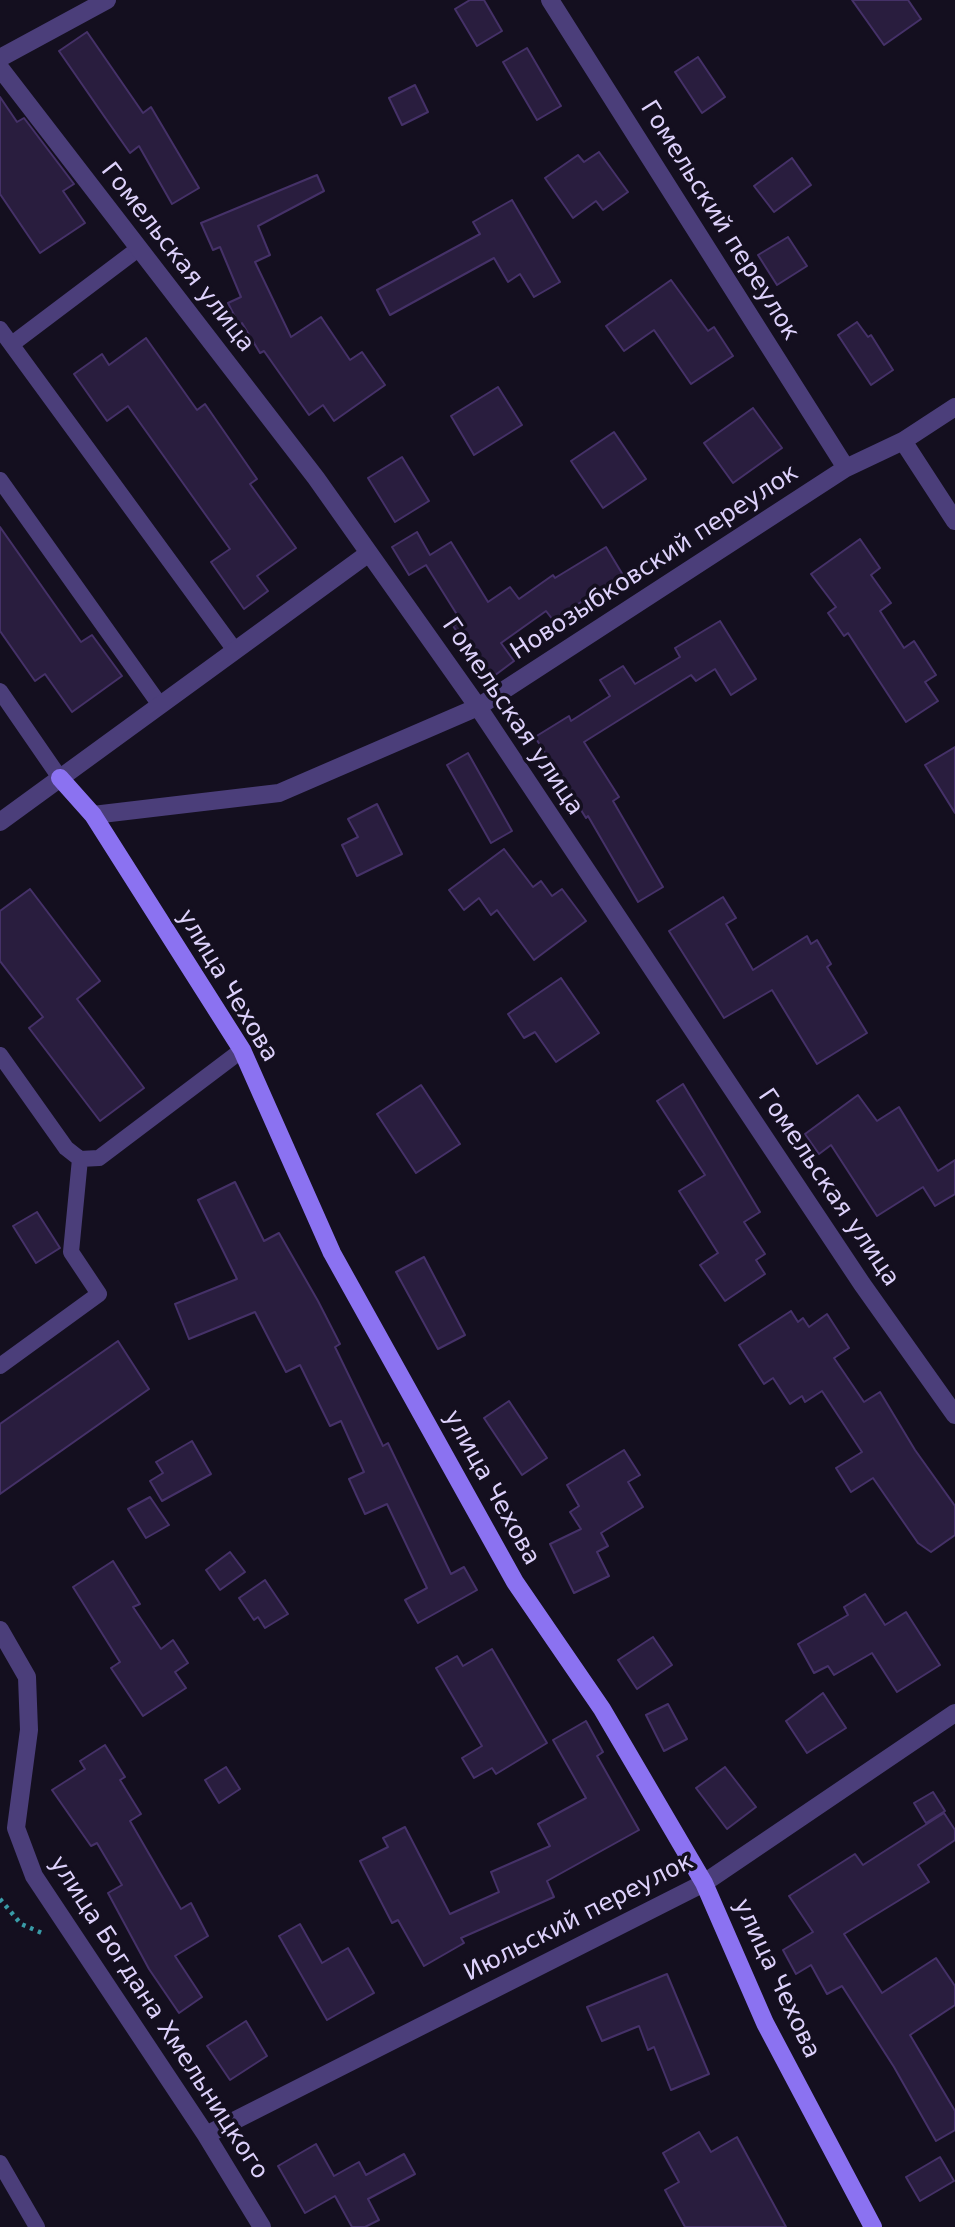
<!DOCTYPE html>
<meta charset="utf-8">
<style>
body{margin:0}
canvas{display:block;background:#140f1f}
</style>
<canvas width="955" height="2227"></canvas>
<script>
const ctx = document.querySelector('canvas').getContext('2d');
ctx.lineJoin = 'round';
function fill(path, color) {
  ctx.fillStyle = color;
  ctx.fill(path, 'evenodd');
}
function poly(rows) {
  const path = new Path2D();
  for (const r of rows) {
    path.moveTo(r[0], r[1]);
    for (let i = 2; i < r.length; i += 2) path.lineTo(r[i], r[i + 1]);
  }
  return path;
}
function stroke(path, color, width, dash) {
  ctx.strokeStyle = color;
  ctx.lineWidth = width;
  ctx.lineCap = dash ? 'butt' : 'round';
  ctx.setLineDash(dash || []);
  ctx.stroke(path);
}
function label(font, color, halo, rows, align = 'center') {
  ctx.font = font + ' "DejaVu Sans",sans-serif';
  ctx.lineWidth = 7;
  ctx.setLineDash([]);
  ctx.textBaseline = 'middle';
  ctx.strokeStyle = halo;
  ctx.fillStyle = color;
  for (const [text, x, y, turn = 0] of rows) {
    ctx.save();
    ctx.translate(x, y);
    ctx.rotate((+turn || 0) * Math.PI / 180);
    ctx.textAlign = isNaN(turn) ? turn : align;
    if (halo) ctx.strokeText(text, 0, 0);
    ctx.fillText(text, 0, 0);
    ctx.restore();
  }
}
const building = poly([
 [470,0,484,0,502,31,477,46,455,9,470,0],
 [852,0,908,0,921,19,884,45,852,0],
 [87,32,143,113,151,107,199,188,172,204,139,146,130,153,104,116,59,51,87,32],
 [527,48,561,106,537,120,503,62,527,48],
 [698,57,725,97,702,113,675,72,698,57],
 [415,85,428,112,402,125,389,98,415,85],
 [0,97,17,122,24,118,74,184,63,191,85,223,40,253,0,194,0,97],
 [599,152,628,192,603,210,596,201,573,218,545,178,578,155,584,162,599,152],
 [792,158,811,185,774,212,754,186,792,158],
 [317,175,324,191,258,226,270,255,255,262,291,337,321,317,350,360,362,352,385,385,334,421,323,405,309,415,264,351,260,353,242,323,239,325,228,303,241,297,220,247,213,250,201,223,317,175],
 [512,200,560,282,534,297,520,274,508,282,494,258,390,315,377,290,480,234,473,222,512,200],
 [788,237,807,266,777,285,758,255,788,237],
 [671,280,708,331,714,327,733,356,691,384,654,330,624,351,606,326,671,280],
 [857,322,868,337,871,335,893,370,871,385,838,335,857,322],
 [146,338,197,410,205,404,257,479,250,484,296,548,257,576,268,591,244,609,211,562,230,549,128,406,107,421,74,374,102,354,109,365,146,338],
 [498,387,522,425,474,455,451,416,498,387],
 [753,408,782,448,733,483,704,443,753,408],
 [614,432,646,479,603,508,571,461,614,432],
 [402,457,429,501,395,522,368,478,402,457],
 [0,527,81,642,92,635,122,676,72,712,45,674,35,681,0,631,0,527],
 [417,532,430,555,451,542,488,602,510,587,519,599,553,575,555,578,606,547,623,575,553,620,546,611,501,643,514,661,490,679,453,626,461,621,426,565,409,575,392,547,417,532],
 [860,539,880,568,871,575,891,603,880,611,904,648,914,641,936,675,925,682,938,701,906,722,848,633,844,636,828,613,836,607,811,574,860,539],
 [720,621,756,679,731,695,715,669,696,681,691,675,584,742,619,797,613,801,663,887,638,902,588,816,586,818,535,737,569,716,571,721,610,696,600,680,623,666,635,684,680,657,675,648,720,621],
 [955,747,955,813,925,765,955,747],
 [468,753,512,831,491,843,447,765,468,753],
 [377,804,402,854,357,876,342,845,358,837,348,819,377,804],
 [504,849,533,887,541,881,552,896,562,889,586,921,534,960,497,910,491,915,479,898,464,910,449,890,504,849],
 [30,889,100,981,77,999,144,1088,100,1121,29,1028,43,1017,0,961,0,911,30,889],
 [723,897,736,918,726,924,753,970,807,936,811,944,817,940,831,964,827,967,867,1033,817,1064,772,990,724,1018,669,931,723,897],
 [561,978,599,1033,556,1062,535,1032,524,1038,508,1014,561,978],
 [683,1084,760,1212,744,1222,765,1254,756,1260,765,1274,725,1301,700,1265,718,1253,679,1191,705,1175,657,1101,683,1084],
 [421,1085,460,1144,416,1173,377,1114,421,1085],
 [858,1095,877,1121,899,1107,938,1171,955,1160,955,1194,935,1206,923,1187,877,1216,831,1145,819,1154,805,1134,858,1095],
 [235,1182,264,1241,279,1233,318,1301,340,1344,335,1347,383,1446,388,1443,451,1574,464,1567,477,1590,418,1623,405,1600,427,1588,387,1504,365,1514,349,1479,364,1472,341,1421,330,1426,300,1365,286,1372,255,1312,189,1339,175,1304,237,1279,198,1200,235,1182],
 [37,1212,60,1248,36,1263,13,1226,37,1212],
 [424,1257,465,1335,438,1349,396,1272,424,1257],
 [791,1311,798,1322,803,1318,809,1327,827,1314,849,1348,834,1358,864,1402,880,1392,915,1450,955,1506,955,1535,931,1552,918,1543,873,1478,851,1492,836,1468,862,1452,822,1391,805,1402,802,1396,790,1404,773,1378,764,1384,739,1345,791,1311],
 [118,1341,149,1389,0,1494,0,1424,118,1341],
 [509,1401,547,1458,522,1475,484,1418,509,1401],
 [192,1441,211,1474,162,1501,150,1481,163,1473,156,1462,192,1441],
 [624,1450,640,1475,628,1482,643,1507,601,1533,608,1546,597,1552,609,1576,574,1593,550,1544,581,1529,570,1512,579,1506,567,1485,624,1450],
 [150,1497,169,1525,146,1538,128,1509,150,1497],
 [230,1552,245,1572,220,1590,206,1570,230,1552],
 [113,1561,140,1604,133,1607,161,1649,173,1640,188,1663,175,1672,186,1688,143,1716,111,1668,120,1662,73,1587,113,1561],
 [265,1580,288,1614,265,1628,258,1617,254,1620,239,1598,265,1580],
 [865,1594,885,1625,906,1612,940,1665,897,1692,872,1653,834,1675,828,1666,814,1673,798,1644,848,1615,844,1607,865,1594],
 [653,1637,672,1665,637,1689,618,1660,653,1637],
 [492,1649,547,1743,496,1774,492,1768,474,1778,462,1758,482,1746,436,1668,457,1656,463,1666,492,1649],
 [823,1693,846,1728,807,1753,786,1721,823,1693],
 [668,1704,687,1739,664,1751,646,1715,668,1704],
 [586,1721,603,1752,597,1756,639,1830,547,1881,554,1897,461,1938,464,1943,424,1966,398,1920,392,1923,360,1861,388,1847,383,1838,405,1827,450,1914,499,1892,491,1872,550,1846,538,1824,586,1798,553,1740,586,1721],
 [105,1745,125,1777,120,1780,141,1814,130,1821,181,1909,191,1903,208,1936,175,1956,202,1997,179,2013,149,1969,108,1893,122,1885,97,1843,91,1846,52,1790,85,1769,80,1761,105,1745],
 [226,1767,240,1789,219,1803,205,1780,226,1767],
 [725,1767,756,1807,727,1829,696,1788,725,1767],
 [933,1792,945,1811,926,1823,914,1803,933,1792],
 [944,1813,955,1830,955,1840,918,1865,929,1882,844,1934,882,1993,936,1958,955,1986,955,2005,910,2035,955,2111,955,2130,936,2141,894,2067,842,1986,827,1994,811,1965,796,1974,783,1950,813,1932,789,1896,855,1854,863,1865,944,1813],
 [300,1924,322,1963,348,1948,374,1993,327,2020,279,1936,300,1924],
 [667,1974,709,2074,671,2090,654,2047,648,2050,639,2026,602,2041,587,2007,667,1974],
 [246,2021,267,2056,230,2080,207,2046,246,2021],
 [699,2132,711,2152,737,2137,786,2227,685,2227,665,2190,679,2182,663,2153,699,2132],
 [316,2144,334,2176,359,2162,366,2175,404,2154,415,2174,368,2199,379,2220,365,2227,352,2227,335,2196,305,2213,278,2166,316,2144],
 [940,2157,954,2181,920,2201,906,2177,940,2157]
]);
const path = poly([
 [0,1899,21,1924,42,1933]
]);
const lane = poly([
 [0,329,234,649],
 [12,344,138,249],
 [0,480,160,705],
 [0,691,60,778],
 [0,1055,66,1148,80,1159,99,1158,242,1050],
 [0,1366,99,1294,71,1252,80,1159],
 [0,2163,37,2227]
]);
const street = poly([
 [550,0,846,468],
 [0,58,107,0],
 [0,68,316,478,478,707,862,1284,955,1415],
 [903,441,955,521],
 [93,815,279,793,478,707,846,468,903,441,955,407],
 [0,822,369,553],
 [0,1630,27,1677,29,1730,16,1828,34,1876,206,2135,262,2227],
 [206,2135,704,1883,955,1713]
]);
const secondary = poly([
 [60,778,93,815,242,1050,332,1253,515,1582,602,1709,704,1883,765,2023,873,2227]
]);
const streetNames = [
 ["Гомельский переулок",719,221,58],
 ["Гомельская улица",177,258,52],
 ["Новозыбковский переулок",655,563,-33],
 ["Гомельская улица",512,717,56],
 ["улица Чехова",227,986,59],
 ["Гомельская улица",828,1188,56],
 ["улица Чехова",491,1488,61],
 ["Июльский переулок",579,1918,-27],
 ["улица Чехова",776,1979,65],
 ["улица Богдана Хмельницкого",158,2018,57]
];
fill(building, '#291d3e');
stroke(building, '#453168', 2);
stroke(path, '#399ba7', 4.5, [3.5, 5]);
stroke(lane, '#4b3e7a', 16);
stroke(street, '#4b3e7a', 18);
stroke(secondary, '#8b72f1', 18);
label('24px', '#ddd1fb', '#140f1f', streetNames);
</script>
